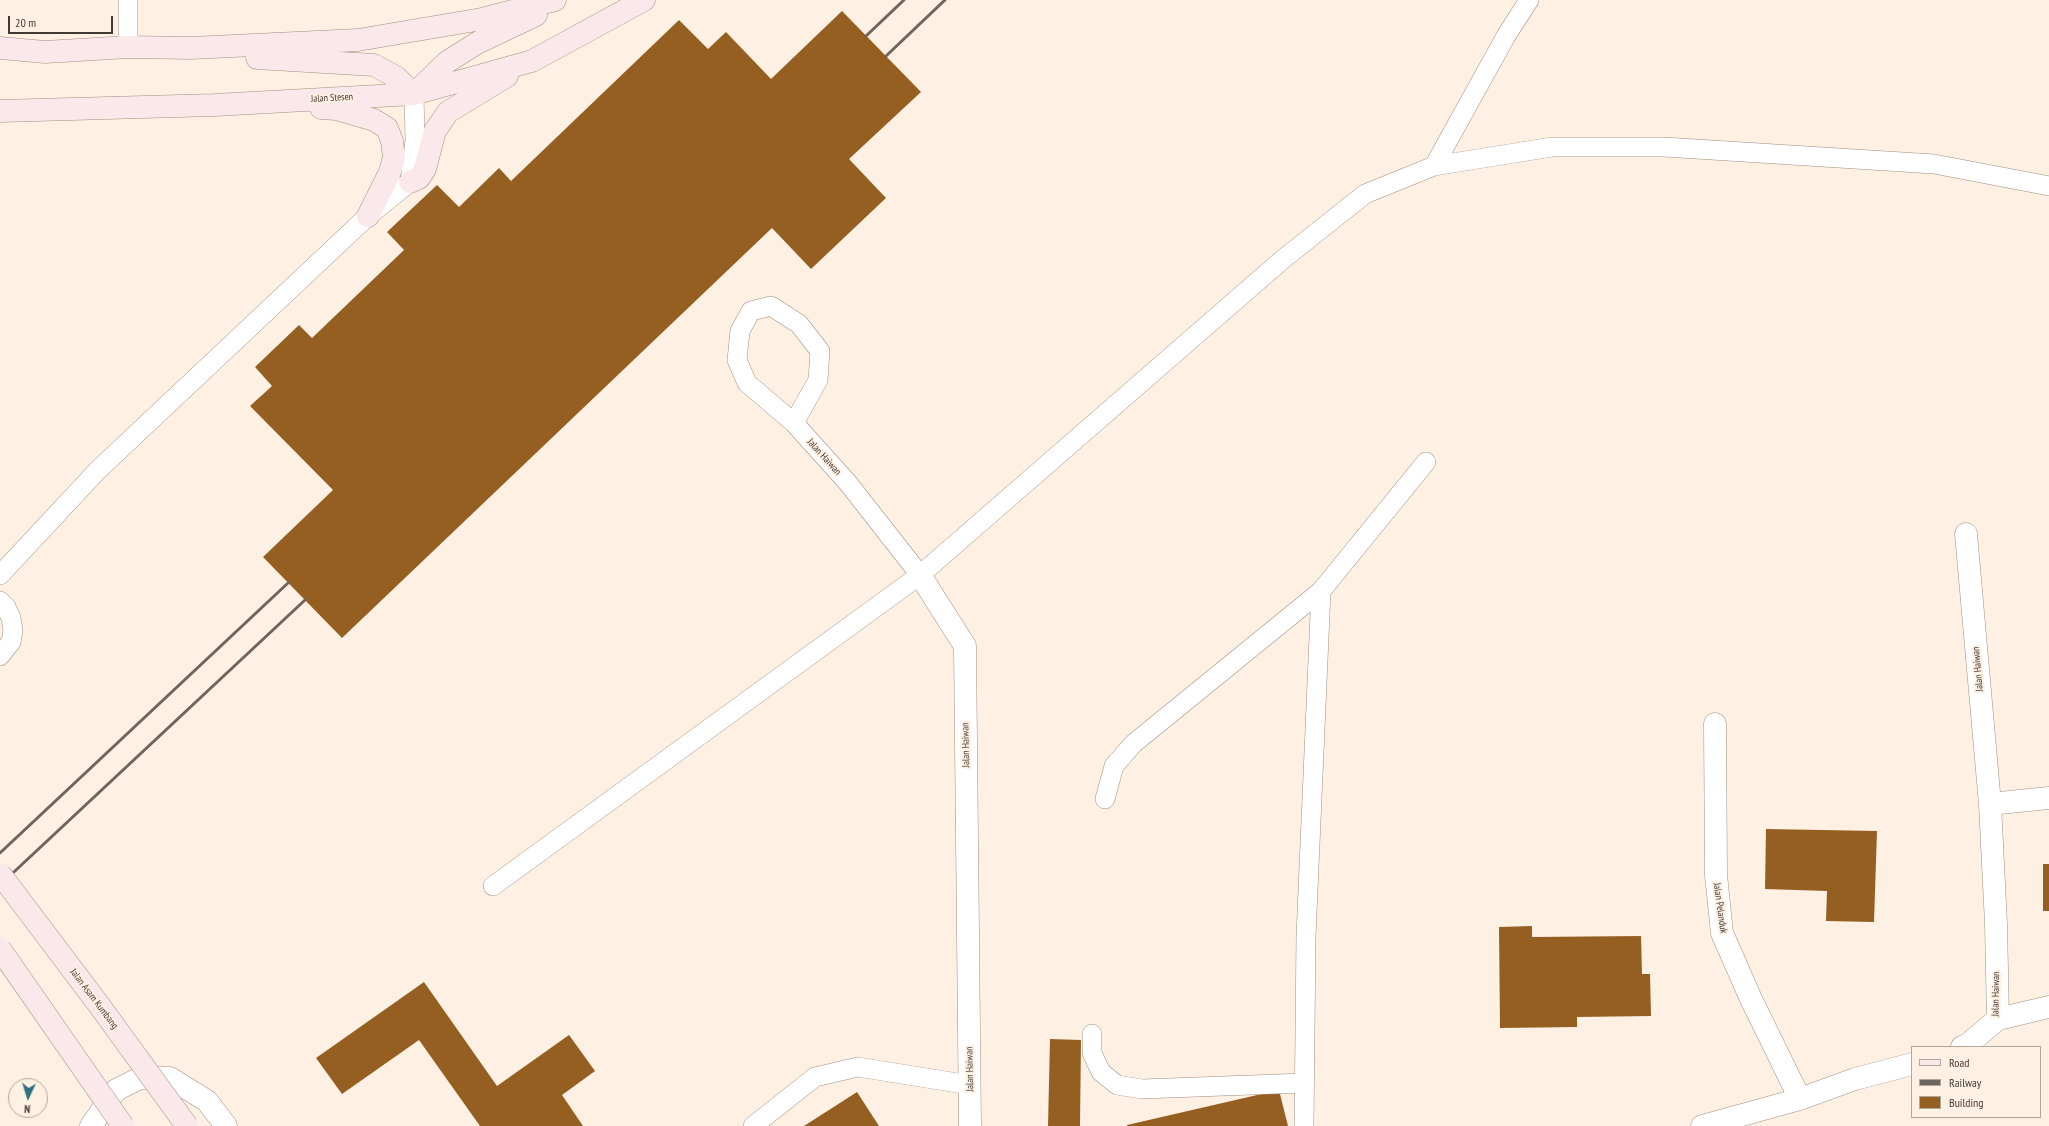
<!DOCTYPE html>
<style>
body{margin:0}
#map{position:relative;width:2049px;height:1126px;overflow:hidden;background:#fef0e3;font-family:"PT Sans Narrow",sans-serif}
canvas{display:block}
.legend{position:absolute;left:1911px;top:1046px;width:130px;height:72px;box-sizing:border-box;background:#fef0e3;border:1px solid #b2a79d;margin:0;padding:5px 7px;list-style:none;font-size:12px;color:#413a34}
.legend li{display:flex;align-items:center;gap:8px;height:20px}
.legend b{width:20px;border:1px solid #b2a79d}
.north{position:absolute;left:8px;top:1078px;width:40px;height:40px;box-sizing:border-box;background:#fef0e3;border:1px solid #b2a79d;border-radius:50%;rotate:184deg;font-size:11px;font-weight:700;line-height:16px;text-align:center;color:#413a34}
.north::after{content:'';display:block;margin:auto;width:14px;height:18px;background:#2e7282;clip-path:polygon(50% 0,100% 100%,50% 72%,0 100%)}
.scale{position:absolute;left:8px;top:16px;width:105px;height:18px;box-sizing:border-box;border:2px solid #413a34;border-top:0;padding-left:5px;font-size:12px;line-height:14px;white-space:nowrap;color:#413a34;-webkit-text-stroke:3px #fef0e3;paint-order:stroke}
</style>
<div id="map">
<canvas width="2049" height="1126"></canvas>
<ul class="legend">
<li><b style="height:5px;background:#fae8ea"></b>Road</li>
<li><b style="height:5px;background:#6e655e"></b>Railway</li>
<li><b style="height:11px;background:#965f22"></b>Building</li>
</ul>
<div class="north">N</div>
<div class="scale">20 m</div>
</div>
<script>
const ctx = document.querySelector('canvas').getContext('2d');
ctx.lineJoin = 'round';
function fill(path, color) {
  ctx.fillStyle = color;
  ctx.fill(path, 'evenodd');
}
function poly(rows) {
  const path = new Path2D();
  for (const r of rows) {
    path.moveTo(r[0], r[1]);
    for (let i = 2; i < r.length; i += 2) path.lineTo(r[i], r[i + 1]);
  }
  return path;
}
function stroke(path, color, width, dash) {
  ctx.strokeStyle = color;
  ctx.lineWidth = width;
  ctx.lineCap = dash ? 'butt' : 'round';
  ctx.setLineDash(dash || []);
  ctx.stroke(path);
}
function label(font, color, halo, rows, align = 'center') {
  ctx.font = font + ' "PT Sans Narrow",sans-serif';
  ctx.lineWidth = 4;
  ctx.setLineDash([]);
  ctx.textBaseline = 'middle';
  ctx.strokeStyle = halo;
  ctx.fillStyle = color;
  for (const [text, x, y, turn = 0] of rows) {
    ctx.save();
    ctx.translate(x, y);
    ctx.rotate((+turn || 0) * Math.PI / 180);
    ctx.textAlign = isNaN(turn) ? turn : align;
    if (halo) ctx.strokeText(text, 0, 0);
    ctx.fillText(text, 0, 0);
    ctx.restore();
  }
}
const building = poly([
 [842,11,921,92,849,159,886,198,811,269,772,228,342,638,263,557,333,490,250,406,272,386,255,367,299,325,312,338,404,250,387,232,437,185,459,207,499,168,511,181,679,20,708,49,726,32,771,79],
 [1766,829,1877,831,1874,922,1826,921,1827,891,1765,889],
 [2043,864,2049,864,2049,911,2043,911],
 [1532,926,1532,937,1641,936,1642,974,1650,974,1651,1016,1577,1017,1577,1027,1500,1028,1499,927],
 [424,982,497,1086,569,1035,595,1071,562,1095,583,1126,480,1126,419,1040,342,1094,316,1058],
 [1050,1039,1081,1040,1080,1126,1048,1126],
 [1279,1090,1288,1126,1127,1126,1127,1125],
 [857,1092,879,1126,804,1126]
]);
const lane = poly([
 [128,0,128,47],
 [1434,166,1506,36,1529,0],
 [794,423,818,380,820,351,799,324,771,306,751,311,740,331,737,360,747,383,794,423,848,483,920,575],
 [0,575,98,470,368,216,410,182,415,140,414,94],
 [0,601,6,607,11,618,13,630,11,642,0,656],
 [1105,799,1114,766,1133,744,1321,591,1426,462],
 [493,886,920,575,1282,260,1365,194,1434,166,1552,147,1664,147,1934,164,2049,186],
 [1092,1034,1092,1053,1101,1072,1117,1085,1142,1089,1305,1083],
 [753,1126,815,1077,858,1067,970,1085],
 [1304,1126,1306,936,1321,591]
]);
const street = poly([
 [920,575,965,646,970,1126],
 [1715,724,1716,875,1722,933,1751,999,1800,1099],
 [1990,804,2049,798],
 [1998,1019,2049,1007],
 [1962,1047,1967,1045,1998,1019,1996,924,1990,804,1966,534],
 [91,1126,116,1090,140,1078,170,1078,207,1101,226,1126],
 [1702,1126,1800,1099,1855,1079,1912,1064]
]);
const secondary = poly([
 [0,48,45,52,128,47,191,48,358,40,482,19,555,0],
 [257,58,374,65,396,77,414,94],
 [415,93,447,62,477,43,536,15],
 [321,108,336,109,374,120,387,128,392,141,394,157,390,172,368,216],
 [0,111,215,105,414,94,532,61,644,0],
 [410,182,419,178,425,169,435,131,448,112,507,76]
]);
const rail = poly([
 [866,36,904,0],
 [886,56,945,0],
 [0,853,288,583],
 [0,885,305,600]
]);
const secondaryBridge = poly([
 [0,874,99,1005,187,1126],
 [0,949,123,1126]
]);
const streetNames = [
 ["Jalan Stesen",332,98,-3],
 ["Jalan Haiwan",824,457,48],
 ["Jalan Haiwan",1978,669,-95],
 ["Jalan Haiwan",966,745,-91],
 ["Jalan Pelanduk",1720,908,82],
 ["Jalan Haiwan",1996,994,-89],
 ["Jalan Asam Kumbang",94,999,53],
 ["Jalan Haiwan",970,1069,-91]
];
fill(building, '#965f22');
stroke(lane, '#9f8f81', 20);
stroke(street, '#9f8f81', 23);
stroke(secondary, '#9f8f81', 23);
stroke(lane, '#fff', 19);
stroke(street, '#fff', 22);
stroke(secondary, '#fae8ea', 22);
stroke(rail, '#6e655e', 3);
stroke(secondaryBridge, '#9f8f81', 23, []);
stroke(secondaryBridge, '#fae8ea', 22);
label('10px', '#413a34', '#fef0e3', streetNames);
</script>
